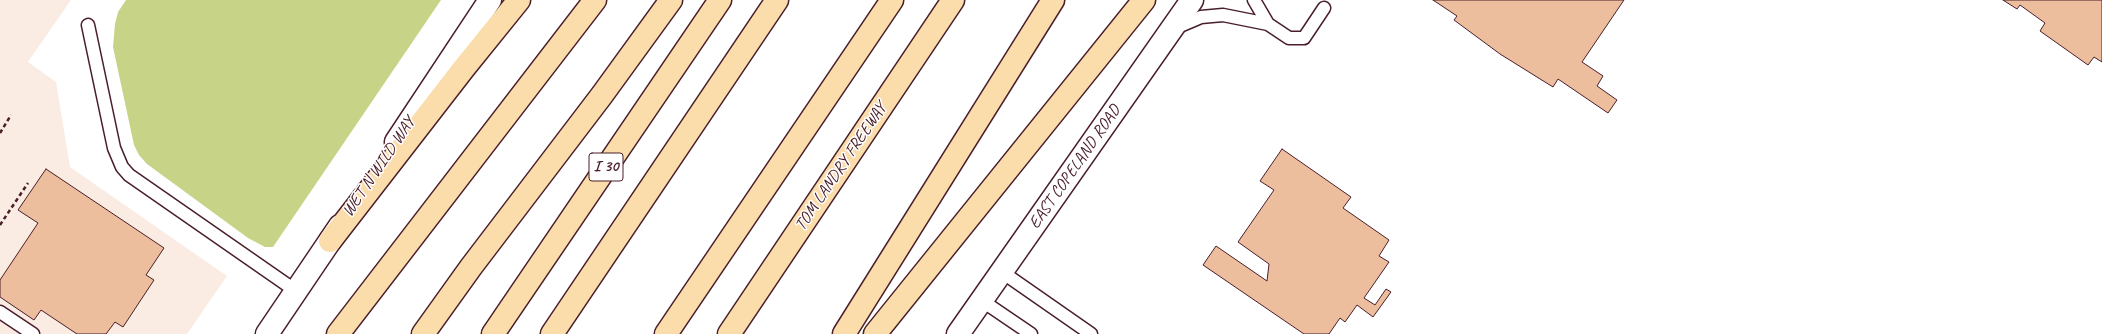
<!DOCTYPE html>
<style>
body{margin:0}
canvas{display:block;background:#fff}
</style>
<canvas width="2102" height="334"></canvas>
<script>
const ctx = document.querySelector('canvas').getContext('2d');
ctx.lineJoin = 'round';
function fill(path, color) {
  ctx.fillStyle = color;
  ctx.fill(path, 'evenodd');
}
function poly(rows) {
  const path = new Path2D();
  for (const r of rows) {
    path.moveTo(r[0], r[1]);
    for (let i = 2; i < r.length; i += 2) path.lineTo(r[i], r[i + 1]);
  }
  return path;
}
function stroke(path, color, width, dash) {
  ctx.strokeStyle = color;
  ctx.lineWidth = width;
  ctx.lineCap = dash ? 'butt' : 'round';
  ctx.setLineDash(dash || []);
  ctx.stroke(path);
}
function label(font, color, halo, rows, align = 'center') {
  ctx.font = font + ' Caveat,sans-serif';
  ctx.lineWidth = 3;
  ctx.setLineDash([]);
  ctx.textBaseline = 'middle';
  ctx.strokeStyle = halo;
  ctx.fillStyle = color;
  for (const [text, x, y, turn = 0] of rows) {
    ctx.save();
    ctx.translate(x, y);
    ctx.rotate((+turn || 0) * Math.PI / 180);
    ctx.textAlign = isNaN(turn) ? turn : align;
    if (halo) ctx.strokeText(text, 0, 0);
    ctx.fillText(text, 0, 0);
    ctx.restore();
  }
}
const built = poly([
 [0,0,71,0,28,62,56,82,70,167,227,276,187,334,0,334]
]);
const green = poly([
 [126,0,441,0,273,247,265,247,248,238,147,164,139,155,134,145,113,47,115,24,118,12]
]);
const building = poly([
 [1433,0,1624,0,1582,62,1603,76,1597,86,1617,100,1608,113,1558,79,1553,87,1500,54,1454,20,1457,16,1433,0],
 [2003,0,2102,0,2102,62,2094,57,2088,65,2040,31,2045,23,2020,5,2017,9,2003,0],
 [1282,149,1351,197,1343,208,1389,240,1379,256,1389,262,1364,298,1375,305,1386,289,1391,292,1373,317,1357,305,1345,322,1340,318,1329,334,1304,334,1203,265,1216,246,1267,281,1269,264,1238,242,1274,190,1260,181,1282,149],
 [46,169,164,248,146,275,154,280,123,327,115,322,106,334,77,334,41,310,34,320,0,297,0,280,38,223,18,210,46,169]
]);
const path = poly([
 [0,133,11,115],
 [0,225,28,183]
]);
const service = poly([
 [1254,0,1268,24,1289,38,1304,38,1324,8],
 [88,25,114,148,122,167,129,175,296,291],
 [1175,28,1201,17,1223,15,1268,24],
 [1002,272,1091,334],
 [981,300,1031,334],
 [0,312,33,334]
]);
const secondary = poly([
 [396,142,490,0],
 [267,334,340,226],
 [958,334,1192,0]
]);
const motorway = poly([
 [330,241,464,68,519,0],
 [338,334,595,0],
 [423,334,471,267,602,95,671,0],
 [493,334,720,0],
 [552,334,777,0],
 [666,334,892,0],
 [729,334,953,0],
 [844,334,1053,0],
 [875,334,1144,0]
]);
const shields = [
 [606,167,34]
];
const shieldNames = [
 ["I 30",606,167]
];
const streetNames = [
 ["WET N WILD WAY",379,167,-56],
 ["TOM LANDRY FREEWAY",841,167,-56],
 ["EAST COPELAND ROAD",1075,167,-55]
];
fill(built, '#faece2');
fill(green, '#c7d386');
fill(building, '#edbe9d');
stroke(building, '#4a1f2b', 1);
stroke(service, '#4a1f2b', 15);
stroke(secondary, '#4a1f2b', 25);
stroke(motorway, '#4a1f2b', 25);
stroke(path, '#4a1f2b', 2.5, [4, 3]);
stroke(service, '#fff', 12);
stroke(secondary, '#fff', 22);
stroke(motorway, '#fbddab', 22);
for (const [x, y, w] of shields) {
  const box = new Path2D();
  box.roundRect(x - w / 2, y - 14, w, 28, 3);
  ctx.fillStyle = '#fff';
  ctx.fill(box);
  stroke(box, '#4a1f2b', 1);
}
label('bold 16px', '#4a1f2b', null, shieldNames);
label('17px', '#4a1f2b', '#fff', streetNames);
</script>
